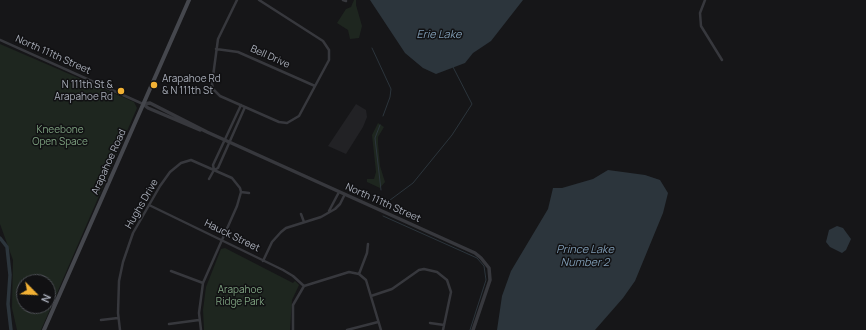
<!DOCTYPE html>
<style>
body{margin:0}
#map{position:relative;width:866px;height:330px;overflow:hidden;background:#161618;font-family:Manrope,sans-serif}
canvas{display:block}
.north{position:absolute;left:16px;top:274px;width:40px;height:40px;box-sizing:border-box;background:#111113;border:1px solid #4d4f55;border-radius:50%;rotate:114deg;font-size:11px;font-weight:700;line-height:16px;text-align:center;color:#a8adb8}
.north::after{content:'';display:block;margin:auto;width:14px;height:18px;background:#f2b134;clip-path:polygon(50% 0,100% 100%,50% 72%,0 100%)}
</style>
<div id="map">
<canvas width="866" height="330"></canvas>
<div class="north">N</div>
</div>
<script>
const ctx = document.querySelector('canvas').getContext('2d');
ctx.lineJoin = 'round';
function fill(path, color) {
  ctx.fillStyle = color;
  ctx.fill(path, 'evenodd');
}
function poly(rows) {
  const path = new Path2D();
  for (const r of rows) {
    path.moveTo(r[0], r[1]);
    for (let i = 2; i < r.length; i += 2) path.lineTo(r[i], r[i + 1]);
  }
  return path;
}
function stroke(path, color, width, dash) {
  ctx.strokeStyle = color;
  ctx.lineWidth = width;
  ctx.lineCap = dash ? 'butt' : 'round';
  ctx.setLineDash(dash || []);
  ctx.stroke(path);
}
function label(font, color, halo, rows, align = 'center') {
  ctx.font = font + ' Manrope,sans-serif';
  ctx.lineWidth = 3;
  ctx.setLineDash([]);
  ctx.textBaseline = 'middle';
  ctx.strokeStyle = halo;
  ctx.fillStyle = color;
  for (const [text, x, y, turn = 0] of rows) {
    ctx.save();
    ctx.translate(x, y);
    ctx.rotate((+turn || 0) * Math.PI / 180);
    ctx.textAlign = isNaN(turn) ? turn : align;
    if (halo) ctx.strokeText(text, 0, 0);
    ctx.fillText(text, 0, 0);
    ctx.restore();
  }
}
const built = poly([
 [356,104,366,110,367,117,363,127,346,154,328,146]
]);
const green = poly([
 [354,0,356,0,356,5,362,26,359,38,350,39,348,30,337,23,346,9,351,7],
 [0,44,134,102,137,108,41,330,17,330,12,308,13,260,0,224],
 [24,282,48,282,48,306,24,306],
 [378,123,384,127,378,137,378,144,380,166,385,182,380,188,367,182,367,179,374,179,376,172,372,135],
 [225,248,293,283,295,281,299,285,292,300,290,330,204,330,203,310,206,287,221,249]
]);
const water = poly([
 [370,0,523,0,491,41,473,53,465,63,436,74,423,68,405,53],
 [608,170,645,175,660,180,668,193,663,213,635,281,623,298,595,330,497,330,502,296,511,271,548,209,553,188,562,188,593,179],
 [837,226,843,228,851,239,846,250,842,253,830,247,826,242,829,230]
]);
const stream = poly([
 [372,48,391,89,390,97,383,116],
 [380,125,375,138,381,190],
 [382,204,382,206,413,183,452,135,472,104,453,67],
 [383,216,477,258,484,266,486,280,470,330]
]);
const canal = poly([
 [0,238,7,247,10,275,8,304,11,330]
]);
const minor = poly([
 [237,0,218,39,212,84,213,89,220,96,279,122,287,123,299,116,329,60,329,50,323,41,259,0],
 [343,0,346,1],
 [705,0,700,13,701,26,722,60],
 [0,40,143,104],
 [216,49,238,52,315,86],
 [214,170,213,165,241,105],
 [209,179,214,170,218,168,245,107],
 [241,192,249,193],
 [149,205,283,270,293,276,304,286],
 [329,211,339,192],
 [301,214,304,222],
 [263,261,272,242,281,232,286,228,321,217,335,209,340,204,345,194],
 [171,271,203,283],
 [359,274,367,253,368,244],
 [371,296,392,289,419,270,424,269,437,272,447,280,451,292,443,330],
 [101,320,118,318],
 [430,323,444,325],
 [169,324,199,320],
 [120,330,118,313,119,281,123,262,133,233,160,186,170,172,181,163,191,160,232,178,240,188,241,192,237,206,203,283,199,313,201,330],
 [293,330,293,305,304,286,349,272,359,274,366,280,381,330],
 [347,330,378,322]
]);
const tertiary = poly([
 [143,104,150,103,207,132,475,253,481,258,489,268,490,280,473,330],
 [143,104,148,108,200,130]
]);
const secondary = poly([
 [44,330,189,0]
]);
const markers = [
 [154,85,4,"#f2b134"],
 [121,91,4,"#f2b134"]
];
const streetNames = [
 ["North 111th Street",53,55,24],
 ["Bell Drive",270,57,24],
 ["Arapahoe Road",109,162,-66],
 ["North 111th Street",383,203,24],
 ["Hughs Drive",142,204,-60],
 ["Hauck Street",232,236,26]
];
const poiNames = [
 ["Arapahoe Rd",162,79],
 ["& N 111th St",162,91],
 ["N 111th St &",113,85,"right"],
 ["Arapahoe Rd",113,97,"right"]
];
const parkNames = [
 ["Kneebone",60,130],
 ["Open Space",60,142],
 ["Arapahoe",240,290],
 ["Ridge Park",240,302]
];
const waterNames = [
 ["Erie Lake",439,35],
 ["Prince Lake",585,250],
 ["Number 2",585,263]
];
fill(built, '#222225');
fill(green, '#1e261f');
fill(water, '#2c353c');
stroke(stream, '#2c353c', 1);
stroke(canal, '#2c353c', 3.5);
stroke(minor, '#37383d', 2.5);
stroke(tertiary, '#37383d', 3.5);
stroke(secondary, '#45474d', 4);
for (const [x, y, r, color] of markers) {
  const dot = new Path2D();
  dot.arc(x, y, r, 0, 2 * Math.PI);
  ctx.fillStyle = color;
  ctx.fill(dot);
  stroke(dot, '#111113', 1.5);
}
label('10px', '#a8adb8', '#111113', streetNames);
label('10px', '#a8adb8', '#111113', poiNames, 'left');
label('10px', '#7fa381', '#111113', parkNames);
label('italic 11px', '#7f9bb3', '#111113', waterNames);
</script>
